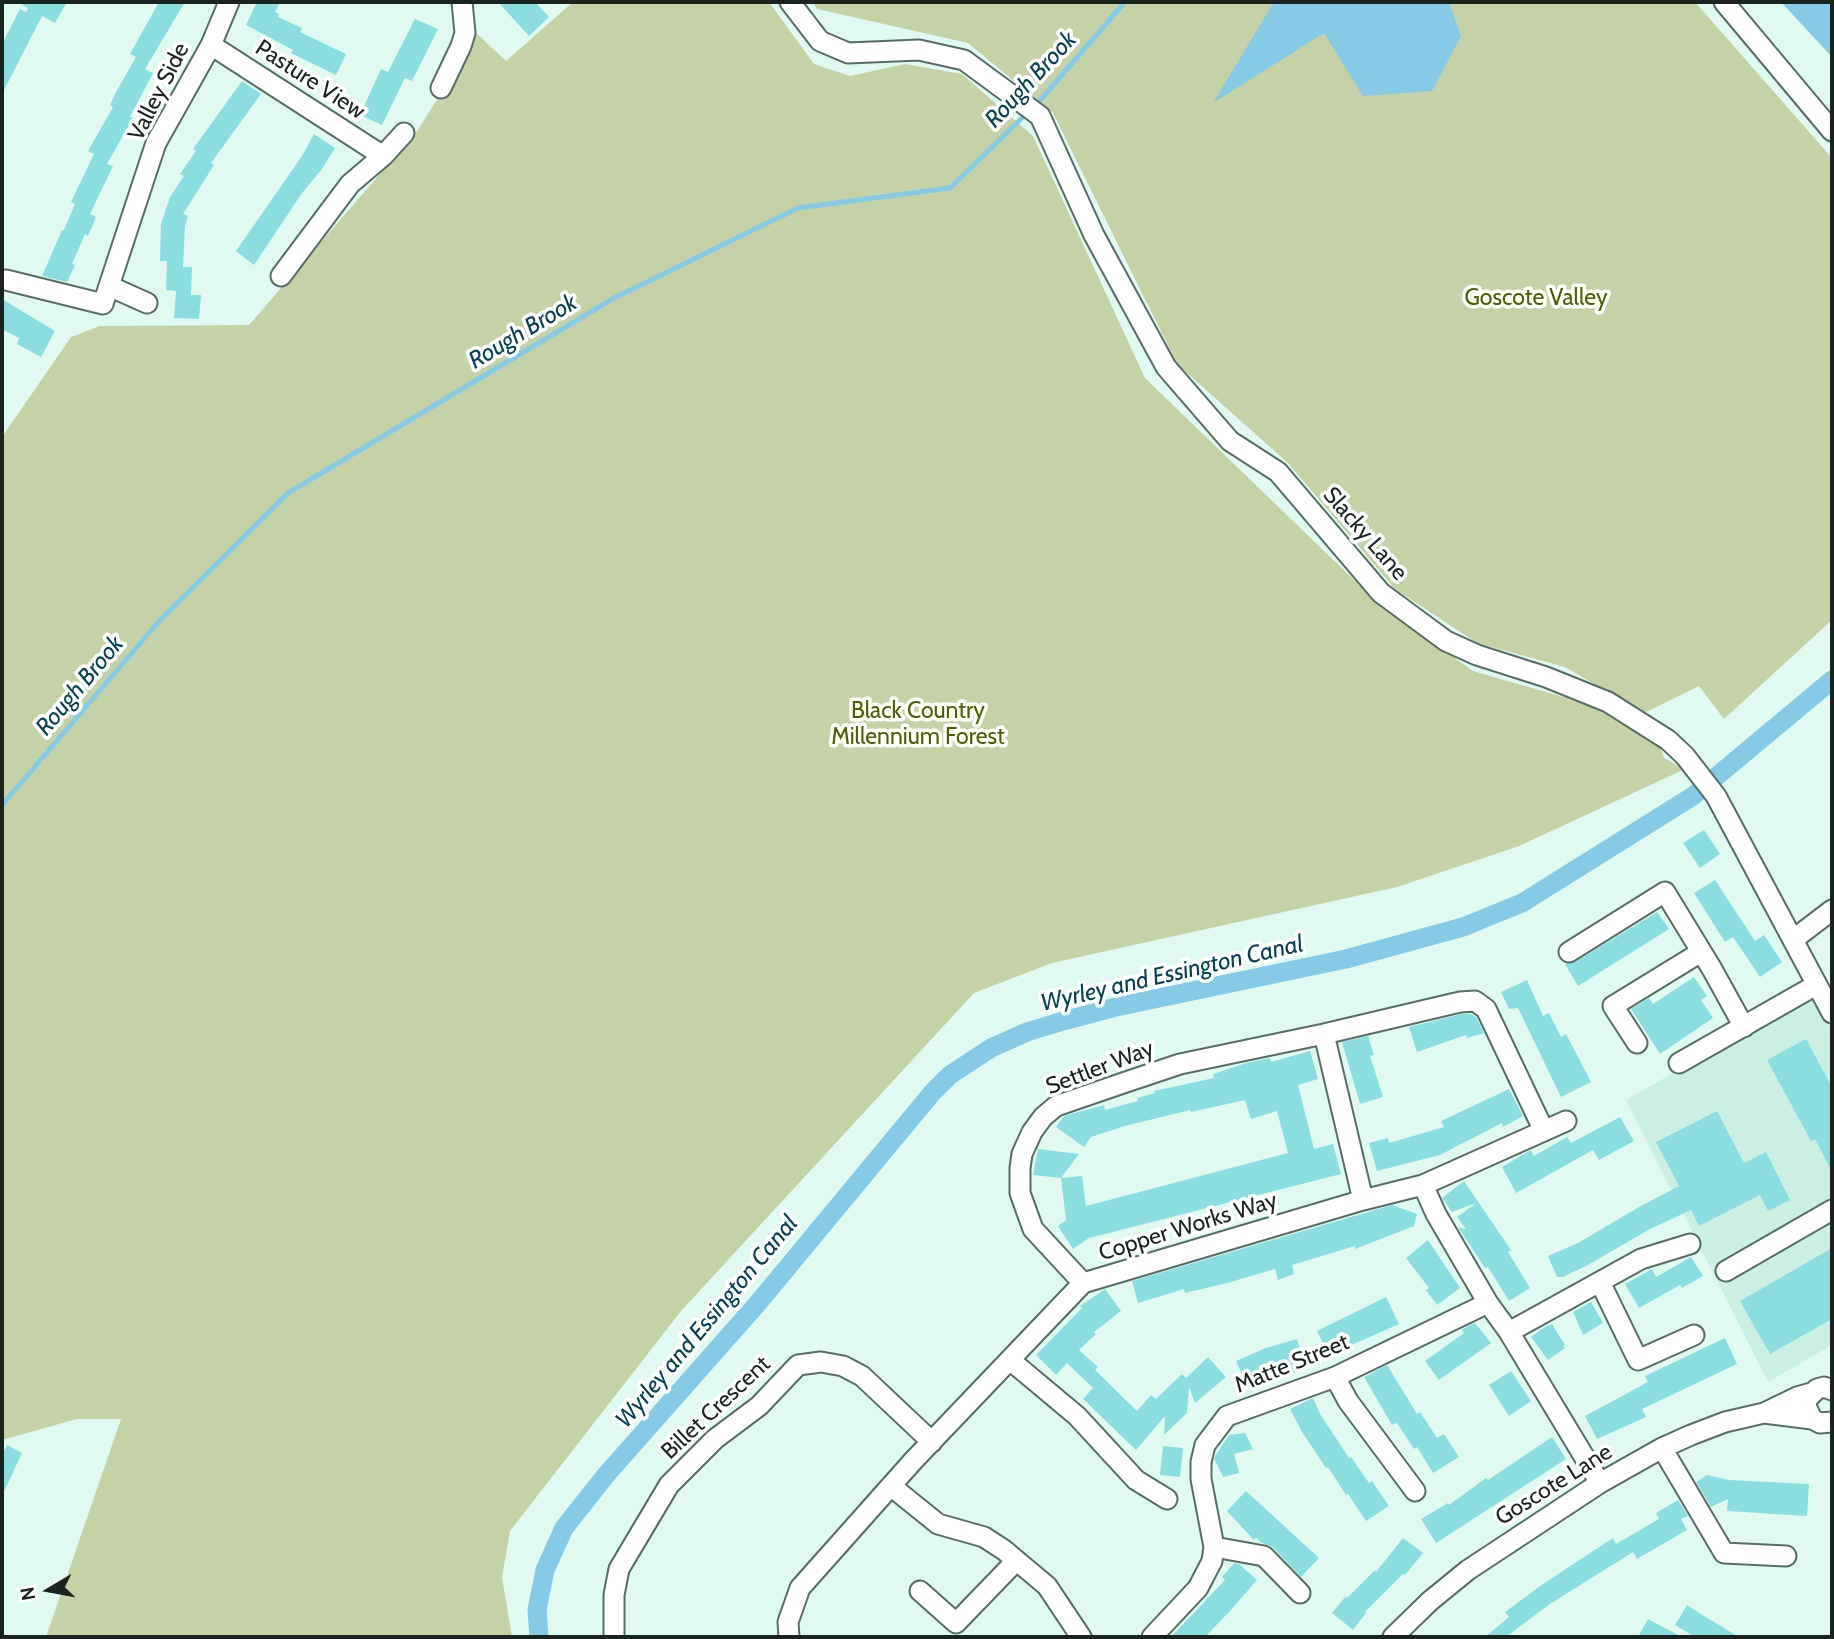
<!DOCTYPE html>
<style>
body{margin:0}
#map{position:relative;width:1834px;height:1639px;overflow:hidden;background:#e0faf2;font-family:Cabin,sans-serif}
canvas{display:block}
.frame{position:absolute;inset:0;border:4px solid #1a2320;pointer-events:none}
.north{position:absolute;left:14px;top:1555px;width:70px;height:70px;-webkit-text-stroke:5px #fff;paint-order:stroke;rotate:260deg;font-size:19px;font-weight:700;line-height:28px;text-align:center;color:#1a2320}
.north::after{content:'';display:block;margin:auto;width:24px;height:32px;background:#1a2320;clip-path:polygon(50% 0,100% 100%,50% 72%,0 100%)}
</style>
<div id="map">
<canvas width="1834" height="1639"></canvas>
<div class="frame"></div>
<div class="north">N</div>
</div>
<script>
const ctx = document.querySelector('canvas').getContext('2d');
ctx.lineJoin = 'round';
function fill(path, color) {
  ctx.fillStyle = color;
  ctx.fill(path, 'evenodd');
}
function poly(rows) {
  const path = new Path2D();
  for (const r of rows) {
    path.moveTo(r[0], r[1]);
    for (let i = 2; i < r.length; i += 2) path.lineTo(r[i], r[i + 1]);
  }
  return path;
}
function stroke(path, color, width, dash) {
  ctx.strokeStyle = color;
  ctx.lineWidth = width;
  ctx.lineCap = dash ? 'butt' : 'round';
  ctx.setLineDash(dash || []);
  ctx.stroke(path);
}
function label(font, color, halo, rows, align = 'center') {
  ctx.font = font + ' Cabin,sans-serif';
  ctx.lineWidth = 7;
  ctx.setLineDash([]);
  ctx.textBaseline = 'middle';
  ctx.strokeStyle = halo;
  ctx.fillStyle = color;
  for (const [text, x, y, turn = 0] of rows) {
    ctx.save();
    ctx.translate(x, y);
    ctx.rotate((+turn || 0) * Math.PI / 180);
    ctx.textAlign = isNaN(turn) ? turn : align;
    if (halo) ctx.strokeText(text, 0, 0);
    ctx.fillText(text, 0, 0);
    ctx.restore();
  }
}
const built = poly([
 [1815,992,1832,1025,1832,1345,1768,1382,1626,1100]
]);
const green = poly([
 [573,2,769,2,814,64,850,76,905,64,962,74,1033,136,1145,378,1378,603,1473,671,1609,710,1659,744,1664,758,1685,769,1519,846,1397,887,1052,963,974,993,681,1311,510,1531,502,1577,512,1637,46,1637,121,1419,77,1419,2,1440,2,437,71,337,100,326,249,325,418,130,466,52,473,30,506,61],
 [812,2,1695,2,1832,158,1832,620,1724,719,1699,686,1644,713,1565,667,1477,643,1395,589,1288,463,1177,364,1053,113,968,43,817,9]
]);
const water = poly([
 [1274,2,1449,2,1461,36,1432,91,1363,96,1324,33,1213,103],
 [1781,2,1832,2,1832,57]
]);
const stream = poly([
 [1035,106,1125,2],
 [2,805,160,620,288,493,614,298,798,208,950,188,1028,112]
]);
const canal = poly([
 [539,1637,537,1610,545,1570,564,1528,606,1475,758,1303,932,1093,950,1075,991,1048,1027,1032,1063,1021,1116,1007,1346,959,1463,927,1522,903,1693,796,1832,680]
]);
const building = poly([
 [17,2,67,2,55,23,42,16,2,94,2,44,20,9,26,12,28,8],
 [159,2,185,2,145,69,153,73,130,117,133,118,107,164,113,166,90,214,96,217,88,236,85,234,72,264,75,265,67,282,42,276,62,230,64,230,75,204,71,202,94,154,88,151,113,107,110,105,115,94,136,57,130,54],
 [257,2,280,2,275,12,279,14,278,17,302,28,300,32,346,54,336,75,291,53,293,50,246,25],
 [498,2,535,2,549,17,529,36],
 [415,19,438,29,412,81,405,78,382,125,360,115,381,69,388,72],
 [242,81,261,94,211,163,214,165,183,214,188,216,185,226,183,267,192,267,191,295,201,295,199,319,174,318,176,291,166,290,167,261,160,261,161,224,170,197,184,176,180,174,196,151,193,149],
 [314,134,335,148,322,169,302,193,254,265,236,251,302,156],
 [2,299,55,331,41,357,17,344,19,338,2,329],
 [1704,830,1720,854,1700,868,1683,843],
 [1715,880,1755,941,1764,935,1782,962,1760,977,1733,937,1725,942,1694,893],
 [1657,912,1669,929,1578,986,1565,964,1575,962],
 [1694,977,1707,996,1701,1000,1713,1018,1660,1054,1631,1009,1649,998,1653,1004],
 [1527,980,1543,1016,1549,1013,1561,1037,1566,1034,1591,1082,1561,1097,1518,1008,1509,1009,1501,992],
 [1462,1014,1471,1014,1476,1017,1484,1033,1467,1038,1466,1035,1417,1052,1409,1027],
 [1368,1036,1374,1055,1370,1056,1383,1097,1360,1104,1342,1042],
 [1806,1039,1832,1087,1832,1172,1815,1139,1811,1141,1767,1060],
 [1310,1051,1318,1079,1298,1085,1314,1149,1333,1144,1341,1174,1089,1238,1073,1249,1058,1226,1066,1220,1061,1178,1082,1176,1086,1206,1288,1153,1277,1111,1251,1119,1245,1100,1191,1112,1190,1110,1125,1126,1091,1137,1084,1147,1056,1127,1064,1116,1104,1105,1105,1110,1138,1101,1137,1098,1155,1093,1154,1091,1214,1078,1213,1074,1246,1063,1270,1058,1271,1062],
 [1509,1089,1523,1116,1503,1127,1502,1123,1440,1155,1377,1171,1369,1143,1388,1138,1389,1143,1444,1127,1441,1121],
 [1717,1111,1744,1163,1766,1152,1790,1200,1768,1211,1760,1195,1699,1226,1691,1210,1650,1229,1588,1265,1563,1277,1557,1277,1548,1256,1578,1243,1639,1207,1679,1186,1656,1142],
 [1620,1117,1634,1141,1599,1160,1593,1150,1516,1193,1502,1167,1531,1150,1534,1156,1567,1137,1571,1143],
 [1038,1149,1079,1154,1061,1178,1033,1175],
 [1464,1181,1511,1250,1508,1252,1530,1288,1509,1301,1488,1267,1485,1268,1458,1227,1466,1229,1457,1217,1476,1203,1452,1212,1442,1198],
 [1392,1205,1417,1214,1414,1226,1355,1249,1355,1246,1292,1265,1294,1274,1278,1280,1275,1269,1227,1283,1185,1293,1184,1289,1138,1303,1132,1281],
 [1428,1240,1460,1288,1437,1305,1426,1290,1429,1288,1406,1258],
 [1832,1248,1832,1319,1770,1354,1740,1301],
 [1691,1257,1703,1276,1682,1288,1680,1285,1639,1308,1625,1284,1652,1269,1656,1277],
 [1105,1289,1121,1311,1094,1332,1096,1334,1079,1350,1098,1367,1095,1370,1137,1411,1151,1395,1156,1399,1182,1374,1186,1378,1208,1357,1226,1377,1195,1403,1189,1387,1187,1413,1164,1435,1165,1416,1136,1450,1083,1399,1093,1388,1067,1363,1056,1375,1036,1355,1082,1308,1080,1306],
 [1386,1297,1399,1324,1329,1355,1317,1331],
 [1591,1302,1603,1323,1583,1335,1573,1312],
 [1475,1323,1491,1343,1439,1380,1425,1361,1464,1333,1462,1330,1466,1327],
 [1552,1324,1565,1345,1563,1346,1565,1348,1548,1360,1531,1337,1546,1326],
 [1725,1338,1737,1364,1642,1409,1646,1417,1597,1439,1585,1416,1648,1382,1645,1376],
 [1297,1339,1305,1369,1285,1375,1284,1369,1247,1386,1236,1361,1266,1348],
 [1387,1365,1417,1414,1420,1412,1437,1438,1444,1434,1459,1457,1433,1473,1417,1447,1414,1449,1397,1423,1392,1425,1364,1377],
 [1511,1371,1531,1401,1509,1416,1489,1385],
 [1313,1398,1320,1414,1349,1458,1351,1457,1369,1483,1372,1481,1389,1506,1366,1521,1348,1494,1346,1495,1328,1467,1326,1468,1302,1432,1290,1409],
 [1245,1433,1253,1449,1234,1454,1239,1473,1223,1477,1214,1458,1229,1435],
 [1552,1437,1566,1459,1436,1543,1421,1519,1448,1503,1449,1505,1486,1478,1488,1480],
 [7,1445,22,1453,2,1496,2,1456],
 [1163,1446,1183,1448,1180,1477,1160,1475],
 [1707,1475,1729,1480,1809,1484,1807,1516,1727,1511,1728,1499,1711,1507,1696,1482],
 [1246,1491,1319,1558,1301,1577,1273,1547,1262,1543,1256,1538,1254,1540,1227,1511],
 [1678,1500,1688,1516,1681,1519,1687,1530,1637,1559,1633,1552,1550,1604,1506,1637,1485,1637,1509,1617,1505,1612,1543,1584,1613,1538,1616,1544,1659,1519,1656,1513],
 [1403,1538,1423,1553,1405,1575,1403,1574,1365,1612,1366,1613,1353,1630,1332,1613,1346,1596,1347,1598,1375,1570,1376,1572],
 [1234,1563,1239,1564,1257,1580,1230,1611,1205,1637,1171,1637,1225,1580,1222,1577],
 [1687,1605,1704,1616,1739,1637,1695,1637,1675,1625],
 [1648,1619,1682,1637,1638,1637]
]);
const minor = poly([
 [790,2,820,41,848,53,919,50,964,60,1040,116,1094,235,1166,367,1230,441,1278,472,1381,593,1446,641,1477,655,1546,677,1608,702,1668,740,1685,756,1716,796,1832,1013],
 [1724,2,1832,131],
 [211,45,383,156],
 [441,88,461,46,465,33,462,2],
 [281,276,350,184,383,156,404,133],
 [6,280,103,304,156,143,211,45,229,2],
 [109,286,147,303],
 [1794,939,1832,910],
 [1569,952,1665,892,1712,969,1744,1027],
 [1324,1034,1363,1200],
 [1637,1043,1613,1006,1701,952],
 [1679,1063,1816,985],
 [1423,1185,1566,1121],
 [1726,1271,1832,1210],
 [1600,1282,1638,1360,1694,1335],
 [1083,1283,1033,1229,1020,1193,1020,1168,1022,1154,1032,1132,1043,1117,1056,1106,1126,1082,1180,1064,1324,1034,1460,1002,1475,1001,1486,1009,1544,1131],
 [1509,1332,1641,1259,1690,1244],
 [1010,1360,1077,1416,1136,1480,1167,1499],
 [1335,1377,1348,1401,1415,1491],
 [1832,1390,1824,1387,1817,1389,1807,1399,1806,1406,1812,1419,1820,1423,1832,1422],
 [1764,1413,1812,1419],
 [1662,1448,1724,1553,1786,1556],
 [891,1486,938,1524,984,1537,1004,1550,1047,1586,1081,1637],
 [1214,1547,1264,1556,1300,1593],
 [920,1591,956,1623,1016,1561],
 [614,1637,614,1595,619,1569,669,1485,715,1439,759,1406,798,1365,821,1362,843,1366,862,1376,932,1442],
 [789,1637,788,1622,800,1588,913,1461,1083,1283,1363,1200,1423,1185,1436,1214,1488,1303,1509,1332,1600,1483],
 [1152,1637,1198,1588,1212,1561,1214,1547,1201,1479,1201,1462,1205,1445,1227,1416,1335,1377,1488,1303],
 [1393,1637,1430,1601,1468,1570,1600,1483,1662,1448,1691,1435,1725,1422,1764,1413,1797,1397,1811,1393]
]);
const streetNames = [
 ["Pasture View",310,80,33],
 ["Valley Side",159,92,-63],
 ["Slacky Lane",1365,534,49],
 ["Settler Way",1100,1068,-21],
 ["Copper Works Way",1188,1227,-17],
 ["Matte Street",1292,1364,-22],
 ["Billet Crescent",716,1408,-43],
 ["Goscote Lane",1554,1485,-32]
];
const parkNames = [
 ["Goscote Valley",1536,298],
 ["Black Country",918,711],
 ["Millennium Forest",918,737]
];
const waterNames = [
 ["Rough Brook",1031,80,-47],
 ["Rough Brook",523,332,-31],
 ["Rough Brook",80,686,-50],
 ["Wyrley and Essington Canal",1172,974,-13],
 ["Wyrley and Essington Canal",707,1322,-50]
];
fill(built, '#ccefe3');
fill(green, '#c5d2a8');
fill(water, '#86cae6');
stroke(stream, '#86cae6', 5);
stroke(canal, '#86cae6', 19);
fill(building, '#8cdde0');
stroke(minor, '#576d66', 23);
stroke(minor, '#fff', 19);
label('23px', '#1a2320', '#fff', streetNames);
label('23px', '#4d5f01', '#fff', parkNames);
label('italic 24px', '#034155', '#fff', waterNames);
</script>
